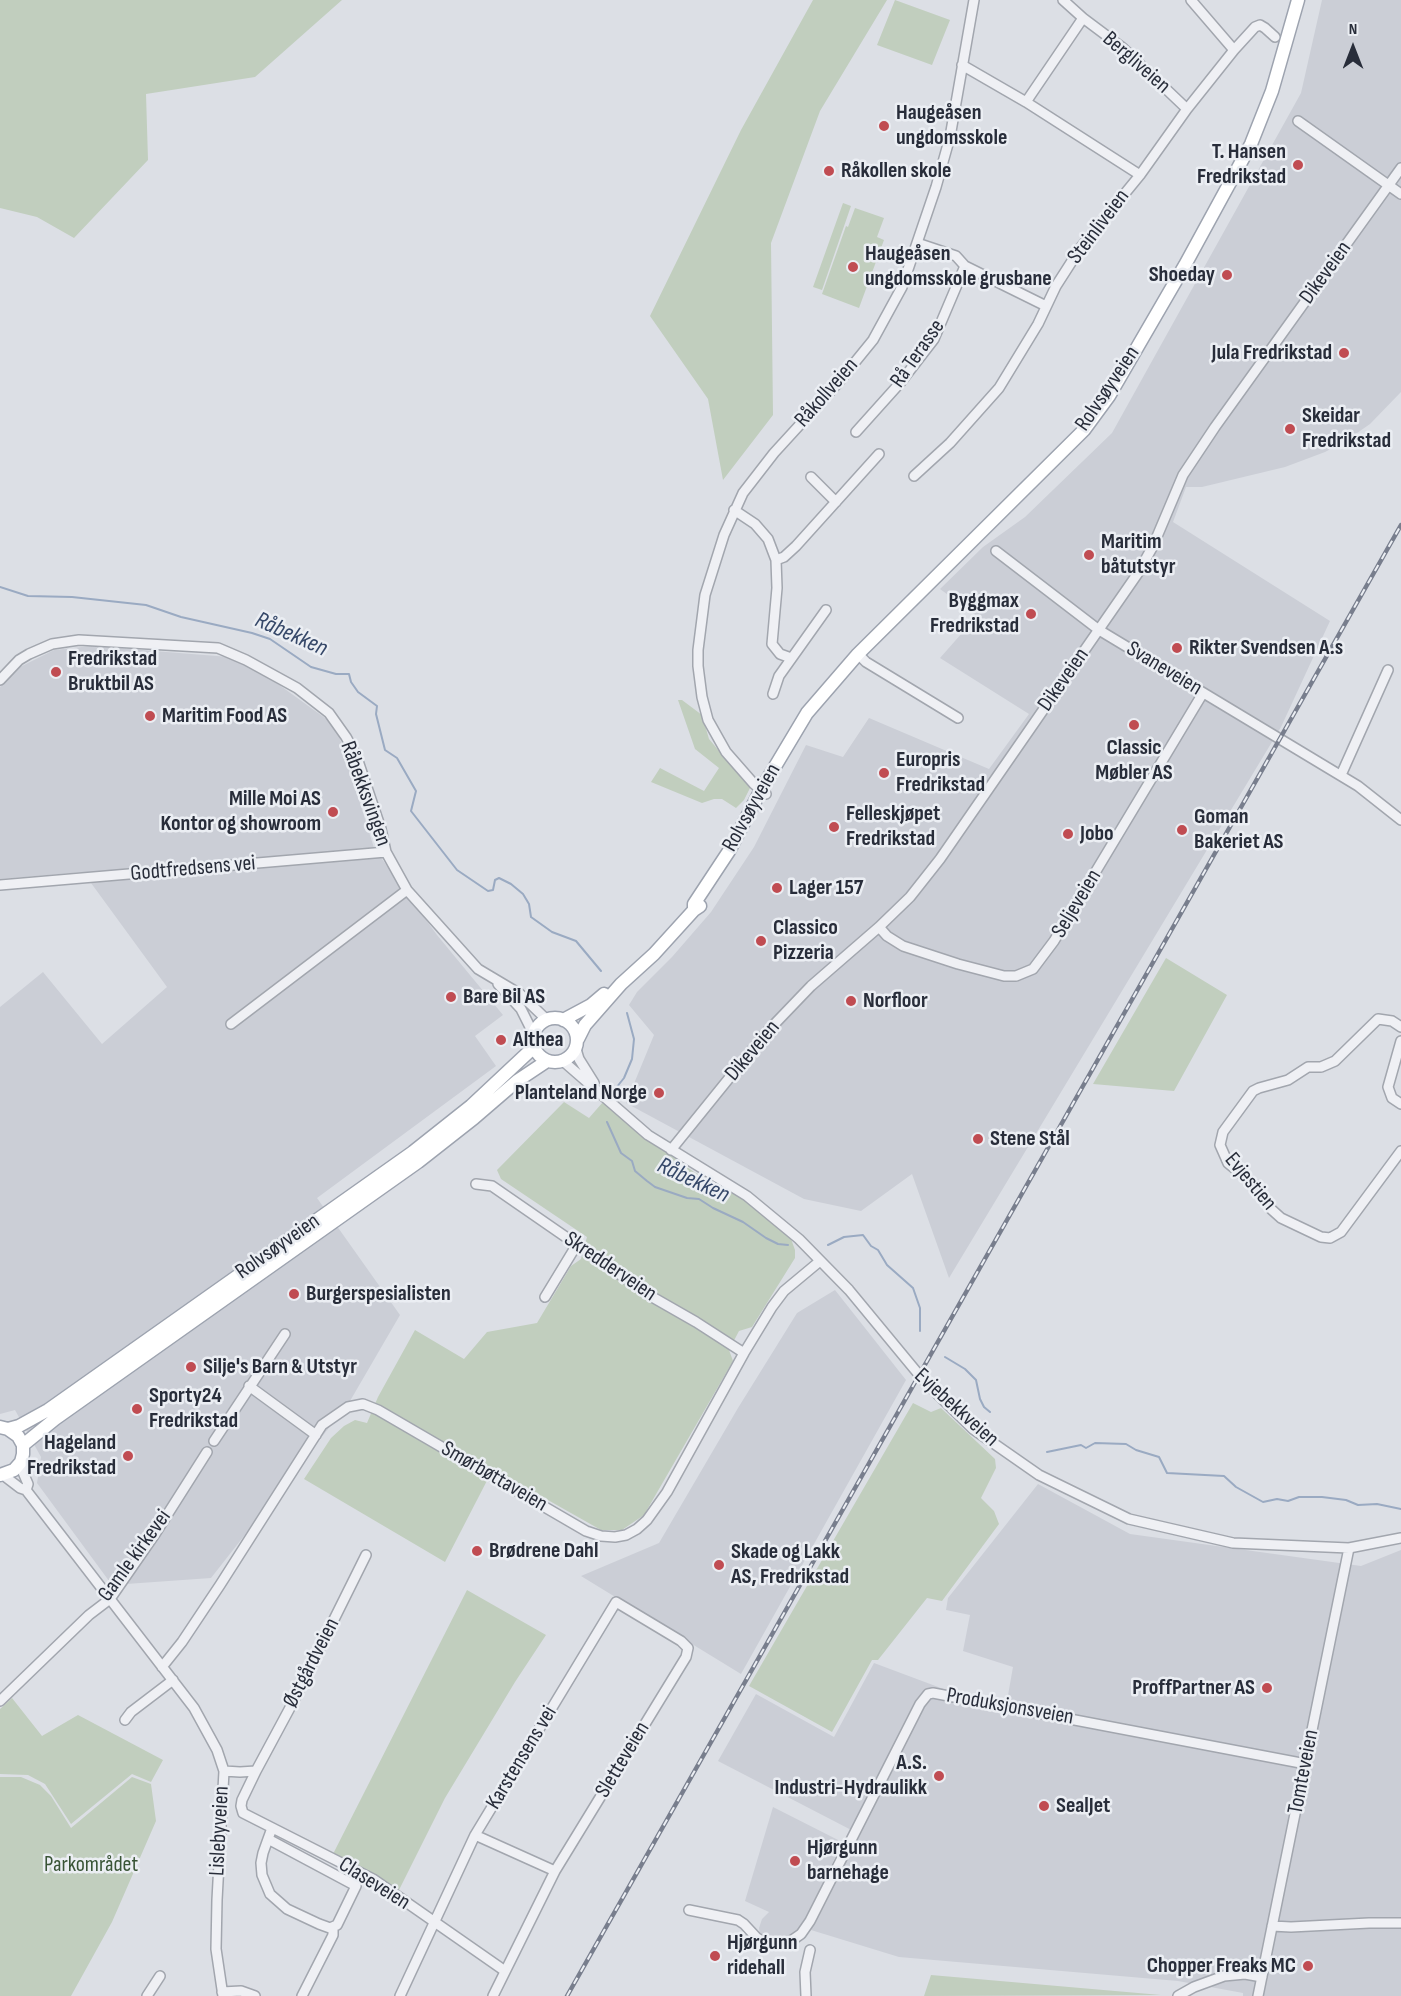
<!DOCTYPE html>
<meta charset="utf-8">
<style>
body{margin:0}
#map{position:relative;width:1401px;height:1996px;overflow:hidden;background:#dcdfe5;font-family:"Sofia Sans Condensed",sans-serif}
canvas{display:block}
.north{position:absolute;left:1323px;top:18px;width:60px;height:60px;-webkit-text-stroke:4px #ebeef3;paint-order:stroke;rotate:0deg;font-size:16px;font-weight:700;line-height:24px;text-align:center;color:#282d3a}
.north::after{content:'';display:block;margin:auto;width:21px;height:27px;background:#282d3a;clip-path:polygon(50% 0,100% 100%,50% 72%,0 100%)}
</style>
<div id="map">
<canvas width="1401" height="1996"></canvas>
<div class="north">N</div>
</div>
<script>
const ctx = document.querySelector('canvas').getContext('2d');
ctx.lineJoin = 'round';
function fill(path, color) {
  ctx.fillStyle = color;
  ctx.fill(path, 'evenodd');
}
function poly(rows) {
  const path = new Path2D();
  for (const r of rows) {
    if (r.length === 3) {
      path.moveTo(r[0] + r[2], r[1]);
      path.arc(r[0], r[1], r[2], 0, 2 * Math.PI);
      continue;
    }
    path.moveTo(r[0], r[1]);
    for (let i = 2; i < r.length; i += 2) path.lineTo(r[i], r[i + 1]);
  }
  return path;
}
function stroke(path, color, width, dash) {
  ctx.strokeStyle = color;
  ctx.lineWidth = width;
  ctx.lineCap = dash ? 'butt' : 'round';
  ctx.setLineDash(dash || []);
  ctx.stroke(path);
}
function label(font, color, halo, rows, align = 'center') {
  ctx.font = font + ' "Sofia Sans Condensed",sans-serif';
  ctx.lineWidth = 5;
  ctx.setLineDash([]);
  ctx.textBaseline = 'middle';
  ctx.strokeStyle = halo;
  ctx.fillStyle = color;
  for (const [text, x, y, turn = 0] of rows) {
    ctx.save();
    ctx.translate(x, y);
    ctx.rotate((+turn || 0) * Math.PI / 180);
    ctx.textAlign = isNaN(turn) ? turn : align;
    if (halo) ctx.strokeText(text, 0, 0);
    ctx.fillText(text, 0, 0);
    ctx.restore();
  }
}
const built = poly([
 [1322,0,1401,0,1401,392,1370,424,1344,442,1325,452,1285,467,1202,487,1186,487,1173,522,1330,621,1281,727,949,1278,912,1174,861,1211,804,1199,626,1103,654,1035,629,1005,637,992,672,957,711,912,754,847,806,745,843,757,869,718,989,769,1029,714,940,658,977,616,940,589,983,547,1025,517,1112,433,1301,93],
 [91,646,242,658,336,726,374,848,437,935,503,1015,475,1036,496,1066,317,1198,400,1315,350,1401,211,1578,112,1585,37,1483,41,1457,15,1410,0,1414,0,1007,43,972,102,1044,167,987,83,872,0,879,0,687,20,667,54,650],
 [835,1290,906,1380,741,1674,581,1576,659,1543,738,1408,797,1313],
 [1038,1484,1130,1534,1361,1566,1401,1550,1401,1996,1243,1996,1243,1993,1178,1981,899,1957,811,1930,859,1834,718,1761,756,1694,834,1737,874,1663,1005,1712,1013,1667,963,1651,970,1615,946,1610,948,1598],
 [773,1807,842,1842,809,1915,795,1934,784,1940,771,1940,760,1935,759,1928,762,1919,769,1912,745,1901]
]);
const green = poly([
 [0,0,342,0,255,77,146,94,148,160,74,238,37,217,0,208],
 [813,0,887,0,820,111,771,243,773,415,723,480,708,399,650,316,741,130],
 [895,0,950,20,932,65,877,45],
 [843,203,851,206,822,290,813,287],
 [855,208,884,218,877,237,884,240,859,308,822,294,846,226,848,227],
 [678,700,682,700,702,715,709,739,750,788,744,800,736,808,722,799,714,799,702,803,651,782,660,768,704,791,719,768,695,749],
 [1166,958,1227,995,1174,1091,1093,1084],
 [564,1102,589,1118,603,1102,632,1128,694,1172,748,1201,790,1236,795,1250,795,1258,752,1327,739,1331,729,1350,733,1361,644,1515,622,1530,601,1530,493,1469,445,1562,304,1479,331,1438,344,1426,355,1420,367,1423,378,1397,415,1330,464,1359,487,1332,537,1323,571,1266,581,1259,587,1237,501,1179,497,1170],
 [913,1403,931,1412,941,1408,995,1459,996,1468,981,1498,994,1511,999,1524,942,1601,927,1598,878,1660,872,1660,832,1732,749,1686],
 [467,1590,546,1635,515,1682,445,1798,399,1890,333,1854],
 [12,1698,42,1736,78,1715,163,1760,151,1782,132,1774,71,1824,45,1784,28,1775,0,1774,0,1709],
 [0,1777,21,1777,40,1785,51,1796,71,1828,132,1777,151,1784,156,1821,112,1922,71,1996,0,1996],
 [931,1975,1161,1995,924,1996]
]);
const stream = poly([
 [0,587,28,596,72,597,146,605,181,617,252,633,270,639,311,667,336,674,349,674,351,682,358,692,377,706,376,714,385,750,397,758,416,791,411,811,457,870,488,891,493,890,495,880,499,878,511,884,523,894,529,904,531,917,552,932,576,941,601,971],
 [616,1088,624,1078,632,1059,634,1039,627,1013],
 [607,1122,621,1153,632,1161,635,1171,647,1181,655,1187,687,1198,699,1199,713,1208,743,1222,766,1238,778,1244,788,1245],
 [828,1245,844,1237,863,1235,871,1246,878,1250,887,1265,913,1288,920,1308,920,1331],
 [945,1357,965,1369,976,1380,980,1399,984,1407,990,1412],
 [1047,1452,1081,1445,1086,1448,1095,1443,1126,1444,1136,1450,1159,1457,1167,1473,1224,1476,1236,1487,1263,1502,1277,1499,1288,1501,1299,1497,1322,1497,1346,1500,1358,1505,1377,1504,1401,1509]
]);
const minor = poly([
 [1063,0,1083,18,1123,48,1187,109],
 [1191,0,1234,50],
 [962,65,1026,102,1140,175],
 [1026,102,1083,18],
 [1298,121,1401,194],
 [917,243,956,256,965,266,1046,306],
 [856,432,900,383,934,339,965,266],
 [914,476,950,443,999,388,1038,324,1056,286,1081,247,1140,175,1187,109,1234,50,1255,27,1260,25,1265,28,1275,37],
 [811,477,836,502],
 [734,510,755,524,768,539,776,560,777,588,772,644,780,654,791,658],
 [996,551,1099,630,1358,786,1401,820],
 [776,560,784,557,796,546,879,454],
 [858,654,866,662,958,718],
 [0,680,19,660,29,654,52,644,79,640,218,648,246,660,297,688,329,713,346,737,356,755,381,829,386,852,407,890,478,969,520,994,547,1020],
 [773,694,779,676,826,610],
 [1341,775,1388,670],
 [766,794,754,784,726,752,708,720,702,697,698,666,698,650,705,595,724,535,743,493,774,453,838,383,873,340,902,287,936,187,950,137,974,0],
 [0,885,386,852],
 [879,927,887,936,903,946,958,964,1004,976,1016,976,1033,969,1054,941,1203,693],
 [498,984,521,1009,534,1035],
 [231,1024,407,890],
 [1401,1027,1392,1021,1378,1019,1335,1061,1321,1067,1308,1067,1288,1080,1259,1088,1253,1091,1223,1132,1220,1145,1228,1163,1255,1185,1271,1209,1281,1218,1321,1237,1330,1238,1341,1232,1401,1151],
 [1401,1041,1388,1087,1392,1098,1401,1104],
 [576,1049,579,1059,594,1083],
 [563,1061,648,1135,747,1196,799,1239,849,1290,925,1382,973,1429,1039,1475,1129,1519,1233,1543,1349,1548,1401,1538],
 [671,1150,764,1035,811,986,879,927,910,897,940,859,1138,573,1153,546,1183,475,1215,427,1401,168],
 [476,1184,492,1186,654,1298,696,1322,744,1353],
 [545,1297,576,1246],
 [249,1386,316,1435],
 [214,1441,285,1334],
 [21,1462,22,1470,28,1484,26,1490],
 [3,1475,20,1488,26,1490,194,1708,217,1750,224,1771,217,1900,216,1949,223,1996],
 [162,1667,182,1642,220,1585,322,1425,348,1407,363,1404,378,1410,586,1531,601,1536,615,1537,626,1535,637,1529,647,1520,667,1492,744,1353,772,1307,784,1291,820,1261],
 [0,1701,89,1615,110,1599,155,1534,207,1452],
 [125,1720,131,1712,173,1680],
 [224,1771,240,1772,256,1771,242,1800,241,1806,243,1813,373,1879,505,1971],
 [256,1771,292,1704,366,1555],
 [475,1835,555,1871],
 [268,1839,356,1886,337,1925,330,1928,319,1924,287,1909,270,1894,262,1875,261,1863,263,1853,268,1839,272,1828],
 [689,1910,738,1920,744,1924,757,1938,768,1944,776,1945,788,1943,801,1934,810,1921,920,1704,928,1694,933,1693,1306,1764],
 [1272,1926,1291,1927,1369,1923,1401,1923],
 [222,1992,241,1991,255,1996],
 [147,1996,160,1976],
 [302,1996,333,1935,333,1927],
 [400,1996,475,1835,616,1602,681,1641,688,1648,686,1657,555,1871,493,1996],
 [806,1996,805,1972,810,1950],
 [1178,1996,1194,1987,1224,1976,1245,1974,1262,1977],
 [1258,1996,1349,1548]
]);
const major = poly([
 [694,910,694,904,729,851,761,790,807,713,858,654,1084,430,1109,396,1185,265,1251,144,1272,91,1298,0],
 [555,1040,22],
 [563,1020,591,1005,604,994],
 [578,1039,585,1025,621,984,654,954,694,910,700,906],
 [0,1427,8,1429,18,1436,23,1445,23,1454,21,1462,14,1470,0,1475],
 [8,1429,19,1426,48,1410,413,1152,471,1106,534,1047],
 [23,1445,55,1419,418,1162,474,1118,517,1081,547,1061]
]);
const rail = poly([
 [567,1996,1401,525]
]);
const markers = [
 [884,126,6,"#c04c52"],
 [1298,165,6,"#c04c52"],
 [829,171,6,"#c04c52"],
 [853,267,6,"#c04c52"],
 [1227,275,6,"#c04c52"],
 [1344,353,6,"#c04c52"],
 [1290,429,6,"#c04c52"],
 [1089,555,6,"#c04c52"],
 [1031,614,6,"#c04c52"],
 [1177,648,6,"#c04c52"],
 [56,672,6,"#c04c52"],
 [150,716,6,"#c04c52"],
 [1134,725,6,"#c04c52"],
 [884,773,6,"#c04c52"],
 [333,812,6,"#c04c52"],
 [834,827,6,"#c04c52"],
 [1182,830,6,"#c04c52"],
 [1068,834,6,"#c04c52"],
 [777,888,6,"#c04c52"],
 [761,941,6,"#c04c52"],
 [451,997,6,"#c04c52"],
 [851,1001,6,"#c04c52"],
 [501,1040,6,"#c04c52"],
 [659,1093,6,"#c04c52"],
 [978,1139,6,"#c04c52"],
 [294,1294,6,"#c04c52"],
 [191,1367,6,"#c04c52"],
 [137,1409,6,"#c04c52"],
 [128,1456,6,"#c04c52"],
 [477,1551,6,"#c04c52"],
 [719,1565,6,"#c04c52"],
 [1267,1688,6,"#c04c52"],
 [939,1776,6,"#c04c52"],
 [1044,1806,6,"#c04c52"],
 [795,1861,6,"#c04c52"],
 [715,1956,6,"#c04c52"],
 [1308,1966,6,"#c04c52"]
];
const streetNames = [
 ["Bergliveien",1136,63,41],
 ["Steinliveien",1099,227,-53],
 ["Dikeveien",1326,273,-54],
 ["Rå Terasse",918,354,-55],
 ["Rolvsøyveien",1108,389,-56],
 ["Råkollveien",827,393,-49],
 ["Svaneveien",1164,669,31],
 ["Dikeveien",1064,680,-55],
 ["Råbekksvingen",365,794,70],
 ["Rolvsøyveien",752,808,-61],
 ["Godtfredsens vei",193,869,-5],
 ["Seljeveien",1077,904,-59],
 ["Dikeveien",753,1051,-50],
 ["Evjestien",1250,1182,50],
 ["Rolvsøyveien",278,1247,-35],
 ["Skredderveien",610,1267,34],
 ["Evjebekkveien",956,1408,42],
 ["Smørbøttaveien",494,1477,30],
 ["Gamle kirkevei",135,1556,-54],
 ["Østgårdveien",312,1663,-63],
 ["Produksjonsveien",1010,1707,10],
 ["Karstensens vei",522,1758,-59],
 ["Sletteveien",623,1760,-59],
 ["Tomteveien",1304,1772,-79],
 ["Lislebyveien",220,1831,-87],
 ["Claseveien",374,1884,32]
];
const poiNames = [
 ["Haugeåsen",896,113],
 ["ungdomsskole",896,138],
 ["T. Hansen",1286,152,"right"],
 ["Fredrikstad",1286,177,"right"],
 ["Råkollen skole",841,171],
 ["Haugeåsen",865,254],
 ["ungdomsskole grusbane",865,279],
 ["Shoeday",1215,275,"right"],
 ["Jula Fredrikstad",1332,353,"right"],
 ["Skeidar",1302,416],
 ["Fredrikstad",1302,441],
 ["Maritim",1101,542],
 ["båtutstyr",1101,567],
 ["Byggmax",1019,601,"right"],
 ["Fredrikstad",1019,626,"right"],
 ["Rikter Svendsen A.s",1189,648],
 ["Fredrikstad",68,659],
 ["Bruktbil AS",68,684],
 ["Maritim Food AS",162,716],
 ["Classic",1134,748,"center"],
 ["Møbler AS",1134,773,"center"],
 ["Europris",896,760],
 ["Fredrikstad",896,785],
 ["Mille Moi AS",321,799,"right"],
 ["Kontor og showroom",321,824,"right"],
 ["Felleskjøpet",846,814],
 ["Fredrikstad",846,839],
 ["Goman",1194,817],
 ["Bakeriet AS",1194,842],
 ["Jobo",1080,834],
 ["Lager 157",789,888],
 ["Classico",773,928],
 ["Pizzeria",773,953],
 ["Bare Bil AS",463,997],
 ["Norfloor",863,1001],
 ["Althea",513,1040],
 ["Planteland Norge",647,1093,"right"],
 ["Stene Stål",990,1139],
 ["Burgerspesialisten",306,1294],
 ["Silje's Barn & Utstyr",203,1367],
 ["Sporty24",149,1396],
 ["Fredrikstad",149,1421],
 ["Hageland",116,1443,"right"],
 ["Fredrikstad",116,1468,"right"],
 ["Brødrene Dahl",489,1551],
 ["Skade og Lakk",731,1552],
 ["AS, Fredrikstad",731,1577],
 ["ProffPartner AS",1255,1688,"right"],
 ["A.S.",927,1763,"right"],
 ["Industri-Hydraulikk",927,1788,"right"],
 ["SealJet",1056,1806],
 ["Hjørgunn",807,1848],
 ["barnehage",807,1873],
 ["Hjørgunn",727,1943],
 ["ridehall",727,1968],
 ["Chopper Freaks MC",1296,1966,"right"]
];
const parkNames = [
 ["Parkområdet",91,1865]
];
const waterNames = [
 ["Råbekken",291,635,24],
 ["Råbekken",693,1181,25]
];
fill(built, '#cbced6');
fill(green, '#c1cebe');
stroke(stream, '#9aaac2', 2);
stroke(minor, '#a2a6ae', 12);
stroke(major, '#9da3af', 15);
stroke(minor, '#eff0f4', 9);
stroke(major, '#fff', 12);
stroke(rail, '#787e8d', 4.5);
stroke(rail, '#ebeef3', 2, [7]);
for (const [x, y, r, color] of markers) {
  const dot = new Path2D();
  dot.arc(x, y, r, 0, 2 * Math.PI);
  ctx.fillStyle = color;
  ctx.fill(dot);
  stroke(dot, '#ebeef3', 2);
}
label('22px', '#282d3a', '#ebeef3', streetNames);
label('bold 22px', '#282d3a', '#ebeef3', poiNames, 'left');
label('22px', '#395436', '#ebeef3', parkNames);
label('italic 24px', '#364869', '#ebeef3', waterNames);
</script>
